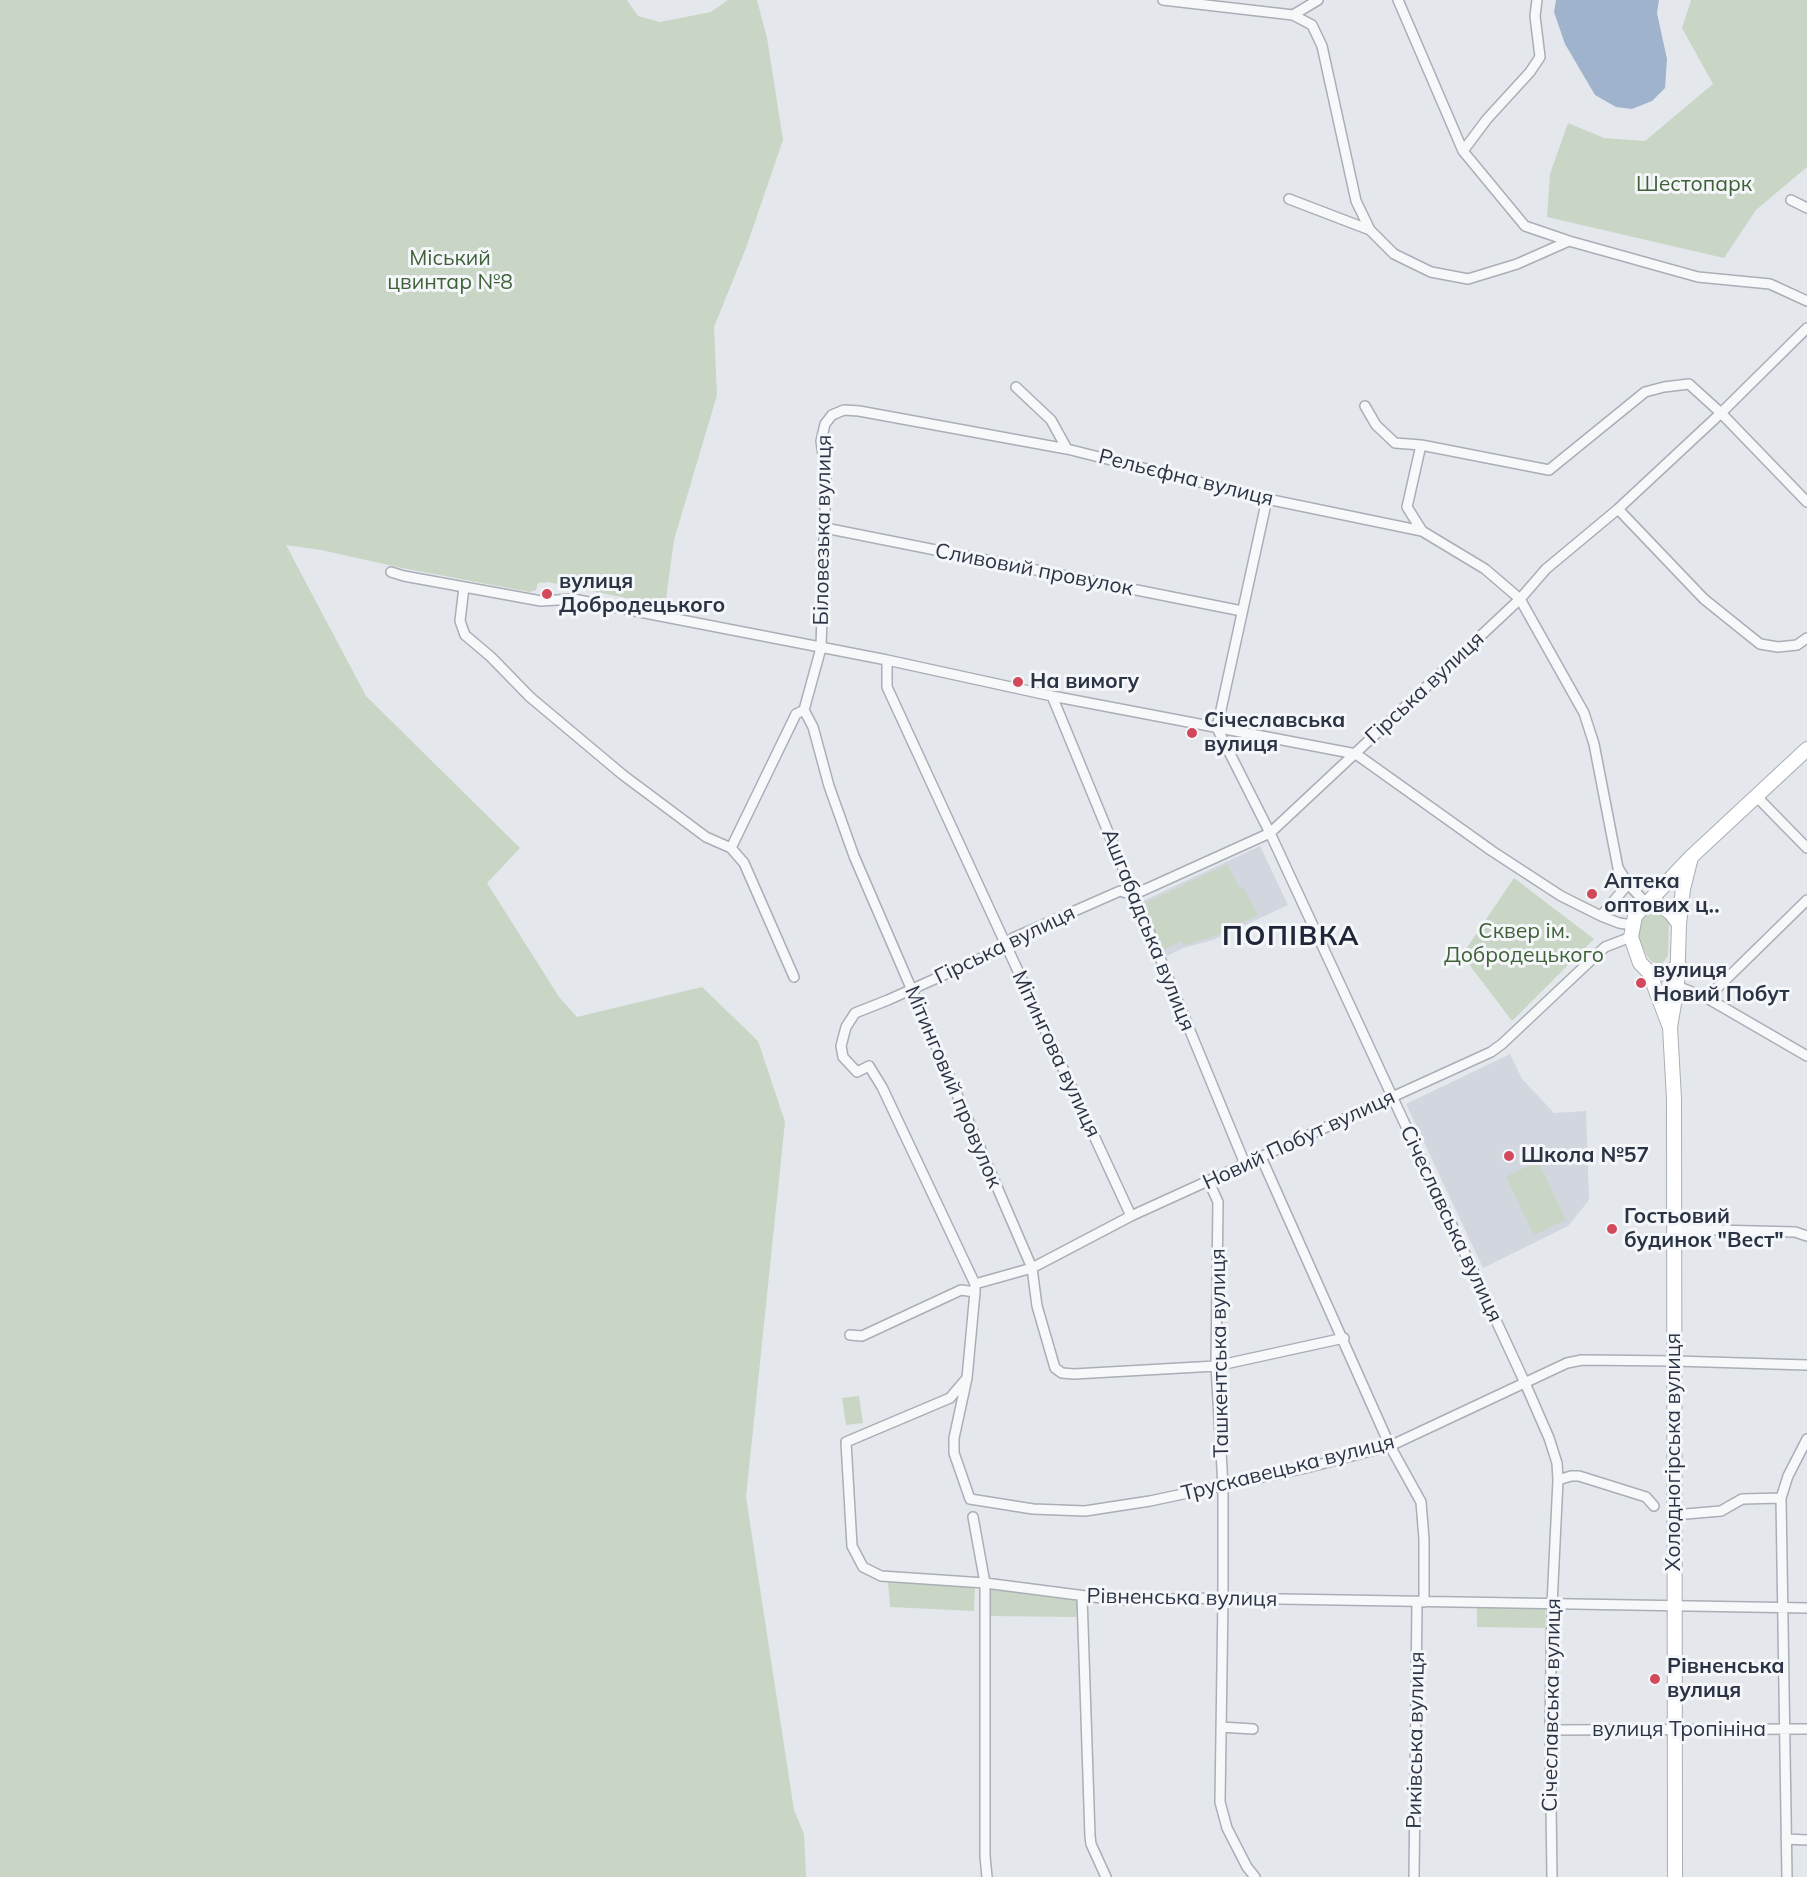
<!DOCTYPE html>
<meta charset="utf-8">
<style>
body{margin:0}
canvas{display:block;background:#e4e7ec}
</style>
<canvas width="1807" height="1877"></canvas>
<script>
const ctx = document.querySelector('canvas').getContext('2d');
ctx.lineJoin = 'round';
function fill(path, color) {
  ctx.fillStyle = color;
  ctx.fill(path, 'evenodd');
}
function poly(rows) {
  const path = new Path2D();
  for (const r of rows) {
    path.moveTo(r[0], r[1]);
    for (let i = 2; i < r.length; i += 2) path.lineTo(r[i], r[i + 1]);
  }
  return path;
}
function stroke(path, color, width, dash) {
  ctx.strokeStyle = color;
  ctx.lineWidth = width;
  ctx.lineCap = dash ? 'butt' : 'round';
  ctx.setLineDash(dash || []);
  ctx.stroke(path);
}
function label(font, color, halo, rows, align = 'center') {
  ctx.font = font + ' Mulish,sans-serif';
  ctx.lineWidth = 6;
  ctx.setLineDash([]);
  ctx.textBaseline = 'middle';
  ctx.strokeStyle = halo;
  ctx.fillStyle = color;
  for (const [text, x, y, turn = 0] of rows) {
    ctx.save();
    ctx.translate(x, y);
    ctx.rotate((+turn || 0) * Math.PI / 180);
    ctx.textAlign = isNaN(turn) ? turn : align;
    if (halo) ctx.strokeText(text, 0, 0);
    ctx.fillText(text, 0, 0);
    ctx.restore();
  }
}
const built = poly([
 [1260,846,1288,905,1213,940,1183,948,1161,959,1141,902],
 [1510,1054,1522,1079,1554,1113,1586,1111,1589,1200,1568,1226,1483,1268,1406,1104]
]);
const green = poly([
 [0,0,627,0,638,16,660,22,711,12,728,0,757,0,767,38,783,140,746,248,714,327,717,395,674,540,665,606,548,582,538,583,536,590,530,592,402,568,321,550,286,545,366,696,520,848,487,883,559,997,577,1017,702,987,758,1041,785,1122,746,1497,794,1810,804,1834,806,1877,0,1877],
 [1691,0,1807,0,1807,167,1756,210,1724,258,1547,217,1550,174,1568,123,1604,138,1645,141,1713,84,1682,28],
 [1228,864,1239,888,1243,887,1258,915,1215,936,1184,945,1181,941,1163,950,1143,909,1145,903],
 [1514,878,1594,939,1512,1021,1462,955],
 [1648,911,1660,911,1669,922,1668,956,1662,964,1652,962,1647,956,1638,938,1639,922],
 [1538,1161,1566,1220,1534,1235,1506,1177],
 [859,1396,863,1423,846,1425,842,1398],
 [888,1581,975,1588,974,1611,890,1607],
 [989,1588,1078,1599,1076,1617,989,1616],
 [1477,1606,1545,1607,1545,1628,1477,1627]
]);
const water = poly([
 [1556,0,1659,0,1657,13,1667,59,1665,88,1652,101,1632,109,1616,107,1595,95,1565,44,1554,12]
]);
const minor = poly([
 [1163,0,1293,15,1318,0],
 [1398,0,1463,151,1525,226,1569,241,1698,277,1770,284,1807,301],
 [1293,15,1312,25,1322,46,1356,201,1370,230,1394,254,1431,272,1468,279,1517,264,1569,241],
 [1463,151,1487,119,1530,72,1540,57,1535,16,1537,0],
 [1289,199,1370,230],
 [1791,200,1807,208],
 [1016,387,1051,420,1067,449],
 [1365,406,1376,425,1395,443,1421,445,1549,470,1645,392,1664,387,1689,384,1721,413,1807,502],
 [1421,445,1407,507,1422,531],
 [1267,499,1217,728,1270,833,1525,1383,1549,1438,1557,1463,1558,1480,1552,1605,1550,1730,1552,1877],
 [1618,509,1704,599,1760,644,1778,647,1797,645,1807,638],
 [825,528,1242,611],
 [391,572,404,576,541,601,573,599,887,660,1052,696,1356,754,1492,851,1561,896,1601,916,1619,923,1632,925],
 [464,587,460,621,465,635,491,657,530,697,623,775,706,837,731,848,744,863,794,977],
 [887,660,887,687,1131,1216],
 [1052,696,1245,1164],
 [1757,797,1807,848],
 [731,848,796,714,804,710],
 [1601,916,1628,884],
 [1677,986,1707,998,1807,1056],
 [1707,998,1807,900],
 [1261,1157,1390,1446,1421,1502,1424,1539,1424,1602],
 [1209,1182,1218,1202,1216,1366,1223,1486,1223,1598,1220,1802,1227,1828,1247,1867,1255,1877],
 [1674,1229,1795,1232,1807,1236],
 [975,1284,882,1087,869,1066,857,1072,843,1057,841,1046,846,1027,855,1013,888,1000,1006,947,1013,938,1120,891,1133,895,1270,833,1520,599,1546,569,1618,509,1721,413,1807,328],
 [975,1292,967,1378,954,1438,954,1453,970,1499,1033,1509,1085,1511,1150,1501,1306,1468,1390,1446,1567,1363,1582,1360,1675,1361,1807,1365],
 [850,1335,862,1336,961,1290,975,1292,975,1284,1032,1268,1131,1216,1491,1052,1502,1044,1605,947,1631,937],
 [1344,1338,1216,1366,1074,1374,1062,1373,1055,1368,1037,1306,1032,1268,854,856,829,786,813,727,804,710,821,648,826,476,821,441,825,424,832,415,844,410,859,411,1067,449,1267,499,1422,531,1485,569,1520,599,1584,713,1594,744,1618,868,1628,884,1647,904],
 [967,1378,950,1398,846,1442,852,1546,863,1567,881,1576,985,1583,1117,1600,1223,1598,1807,1608],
 [1558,1480,1571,1476,1579,1476,1646,1497,1654,1506],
 [1674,1515,1721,1511,1742,1499,1781,1498],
 [973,1517,985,1583,985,1856,987,1877],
 [1082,1596,1090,1836,1091,1844,1106,1877],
 [1221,1727,1253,1729],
 [1550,1730,1807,1729],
 [1786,1839,1807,1840],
 [1414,1877,1417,1603],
 [1787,1877,1781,1498,1788,1476,1807,1439]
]);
const secondary = poly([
 [1647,904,1660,905,1671,913,1679,924],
 [1679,965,1668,973,1656,974,1649,972,1640,963,1631,937,1635,916,1691,857,1807,749],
 [1649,972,1669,1025],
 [1675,1877,1674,1099,1670,1027,1677,986,1679,924,1683,889,1691,857]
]);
const markers = [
 [547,594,6,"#d1495b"],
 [1018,682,6,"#d1495b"],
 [1192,733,6,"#d1495b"],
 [1592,894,6,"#d1495b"],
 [1641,983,6,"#d1495b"],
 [1509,1156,6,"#d1495b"],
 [1612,1229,6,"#d1495b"],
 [1655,1679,6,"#d1495b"]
];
const parkNames = [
 ["Шестопарк",1694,185],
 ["Міський",450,259],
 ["цвинтар №8",450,283],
 ["Сквер ім.",1524,932],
 ["Добродецького",1524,956]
];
const streetNames = [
 ["Рельєфна вулиця",1186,478,14],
 ["Біловезька вулиця",823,530,-89],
 ["Сливовий провулок",1034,570,11],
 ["Гірська вулиця",1425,688,-43],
 ["Ашгабадська вулиця",1148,930,68],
 ["Гірська вулиця",1005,945,-26],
 ["Мітингова вулиця",1056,1054,65],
 ["Мітинговий провулок",953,1087,67],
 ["Новий Побут вулиця",1299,1140,-25],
 ["Січеславська вулиця",1451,1224,65],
 ["Ташкентська вулиця",1220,1353,-91],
 ["Холодногірська вулиця",1674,1452,-90],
 ["Трускавецька вулиця",1288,1468,-14],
 ["Рівненська вулиця",1182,1598,1],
 ["Січеславська вулиця",1552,1705,-89],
 ["вулиця Тропініна",1679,1730],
 ["Риківська вулиця",1416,1740,-89]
];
const poiNames = [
 ["вулиця",559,582],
 ["Добродецького",559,606],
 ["На вимогу",1030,682],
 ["Січеславська",1204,721],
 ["вулиця",1204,745],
 ["Аптека",1604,882],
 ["оптових ц‥",1604,906],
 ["вулиця",1653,971],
 ["Новий Побут",1653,995],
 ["Школа №57",1521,1156],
 ["Гостьовий",1624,1217],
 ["будинок \"Вест\"",1624,1241],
 ["Рівненська",1667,1667],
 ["вулиця",1667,1691]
];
const districtNames = [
 ["ПОПІВКА",1291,937]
];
fill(built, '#d2d6de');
fill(green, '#c9d6c5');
fill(water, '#9fb4cc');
stroke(minor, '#a9aeb7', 12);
stroke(secondary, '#a9aeb7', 16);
stroke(minor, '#f7f8fa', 9);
stroke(secondary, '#fff', 14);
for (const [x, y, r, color] of markers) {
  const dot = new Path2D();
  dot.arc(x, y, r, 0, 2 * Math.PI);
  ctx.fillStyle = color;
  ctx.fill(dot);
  stroke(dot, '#f4f6f9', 2);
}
label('21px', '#3f6138', '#f4f6f9', parkNames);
label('21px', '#2b3445', '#f4f6f9', streetNames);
label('bold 21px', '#2b3445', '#f4f6f9', poiNames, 'left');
ctx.letterSpacing = '1.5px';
label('bold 27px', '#1d2536', '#f4f6f9', districtNames);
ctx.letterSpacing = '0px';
</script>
